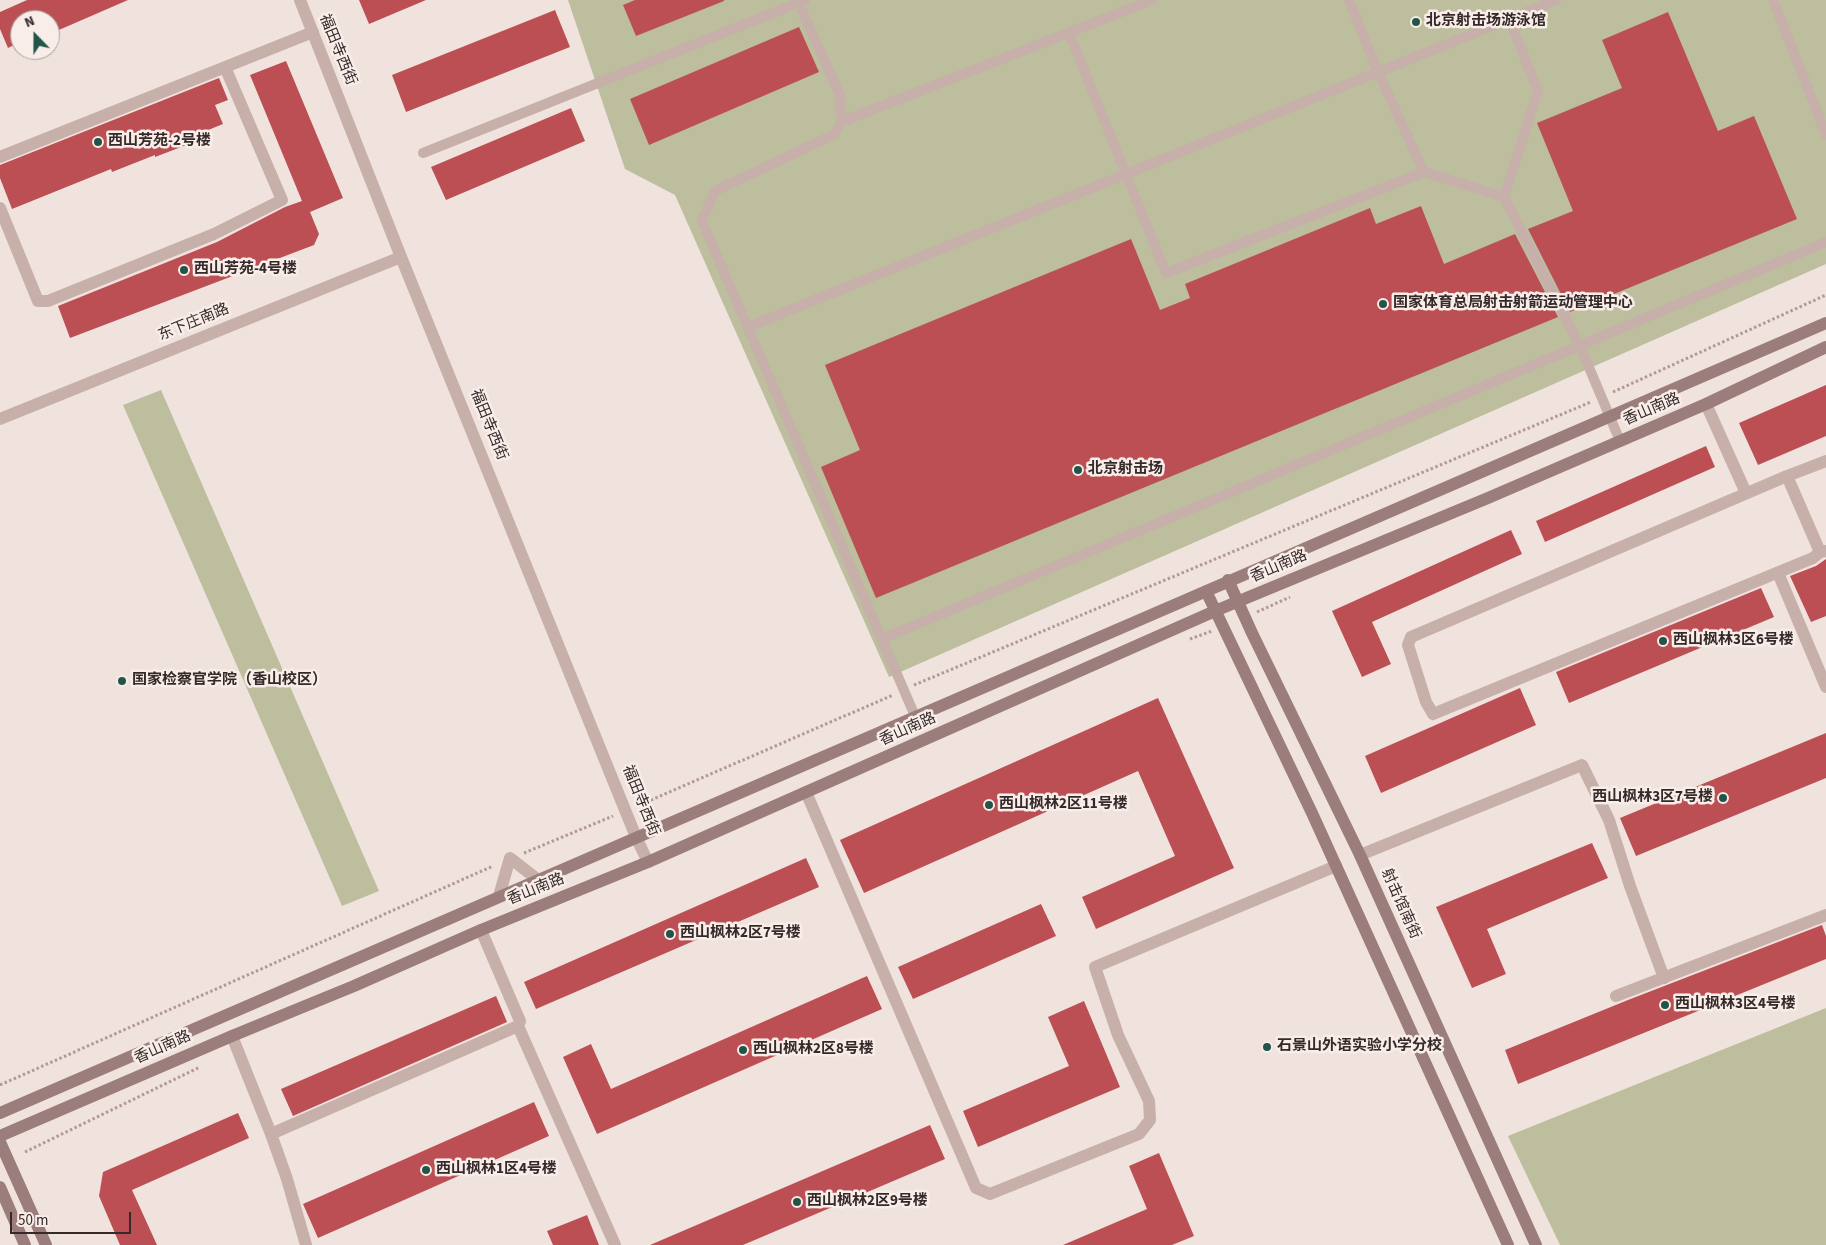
<!DOCTYPE html>
<meta charset="utf-8">
<style>
body{margin:0}
#map{position:relative;width:1826px;height:1245px;overflow:hidden;background:#f0e2dd;font-family:"Source Sans 3",sans-serif}
canvas{display:block}
.north{position:absolute;left:10px;top:10px;width:50px;height:50px;box-sizing:border-box;background:#f8ede9;border:1px solid #aa9f9c;border-radius:50%;rotate:338deg;font-size:14px;font-weight:700;line-height:20px;text-align:center;color:#352929}
.north::after{content:'';display:block;margin:auto;width:18px;height:22px;background:#225449;clip-path:polygon(50% 0,100% 100%,50% 72%,0 100%)}
.scale{position:absolute;left:10px;top:1212px;width:121px;height:22px;box-sizing:border-box;border:2px solid #352929;border-top:0;padding-left:6px;font-size:15px;line-height:18px;white-space:nowrap;color:#352929;-webkit-text-stroke:4px #f8ede9;paint-order:stroke}
</style>
<div id="map">
<canvas width="1826" height="1245"></canvas>
<div class="north">N</div>
<div class="scale">50 m</div>
</div>
<script>
const ctx = document.querySelector('canvas').getContext('2d');
ctx.lineJoin = 'round';
function fill(path, color) {
  ctx.fillStyle = color;
  ctx.fill(path, 'evenodd');
}
function poly(rows) {
  const path = new Path2D();
  for (const r of rows) {
    path.moveTo(r[0], r[1]);
    for (let i = 2; i < r.length; i += 2) path.lineTo(r[i], r[i + 1]);
  }
  return path;
}
function stroke(path, color, width, dash) {
  ctx.strokeStyle = color;
  ctx.lineWidth = width;
  ctx.lineCap = dash ? 'butt' : 'round';
  ctx.setLineDash(dash || []);
  ctx.stroke(path);
}
function label(font, color, halo, rows, align = 'center') {
  ctx.font = font + ' "Source Sans 3","Noto Sans SC",sans-serif';
  ctx.lineWidth = 5;
  ctx.setLineDash([]);
  ctx.textBaseline = 'middle';
  ctx.strokeStyle = halo;
  ctx.fillStyle = color;
  for (const [text, x, y, turn = 0] of rows) {
    ctx.save();
    ctx.translate(x, y);
    ctx.rotate((+turn || 0) * Math.PI / 180);
    ctx.textAlign = isNaN(turn) ? turn : align;
    if (halo) ctx.strokeText(text, 0, 0);
    ctx.fillText(text, 0, 0);
    ctx.restore();
  }
}
const green = poly([
 [568,0,1826,0,1826,264,889,677,675,195,625,169],
 [161,390,379,891,342,906,123,405],
 [1826,1008,1826,1245,1560,1245,1508,1136]
]);
const building = poly([
 [27,0,128,0,52,33,50,20,20,20,20,42,8,48,0,29,0,12],
 [359,0,426,0,369,24],
 [635,0,724,0,724,1,636,36,623,5],
 [555,10,570,47,406,112,392,75],
 [1668,12,1718,131,1754,116,1797,219,1570,312,1528,229,1573,211,1537,123,1622,88,1602,40],
 [799,27,819,72,649,145,630,99],
 [286,61,343,198,310,212,319,234,314,245,70,338,58,306,217,242,285,207,302,201,250,75],
 [219,78,228,100,215,105,223,124,186,139,189,144,155,157,155,155,112,172,111,169,12,209,0,178,0,165],
 [571,108,585,141,446,200,431,167],
 [1421,206,1444,264,1515,234,1558,317,876,598,821,467,860,450,825,365,1131,239,1160,310,1190,298,1185,284,1370,208,1376,224],
 [1826,385,1826,436,1758,465,1739,423],
 [1706,446,1715,467,1545,542,1536,521],
 [1511,530,1522,554,1372,622,1391,664,1362,677,1332,611],
 [1826,559,1826,616,1811,622,1790,576,1816,566],
 [1761,588,1774,617,1569,703,1556,672],
 [1520,688,1536,725,1381,793,1365,756],
 [1158,698,1234,868,1096,929,1082,897,1175,856,1138,771,864,893,840,840],
 [1826,733,1826,778,1636,856,1620,818],
 [1592,843,1608,878,1487,929,1506,974,1472,988,1436,907],
 [806,858,819,887,536,1009,524,982],
 [1041,904,1056,936,913,999,898,967],
 [1822,925,1826,936,1826,959,1518,1084,1505,1050,1628,1000],
 [867,976,882,1009,597,1134,563,1057,591,1044,611,1089],
 [496,996,507,1022,293,1116,281,1089],
 [1084,1001,1120,1087,978,1147,963,1111,1069,1066,1048,1017],
 [534,1102,549,1136,318,1238,303,1204],
 [238,1113,249,1138,132,1190,157,1245,120,1245,99,1196,103,1172],
 [930,1125,945,1159,743,1245,650,1245],
 [1159,1153,1194,1236,1172,1245,1063,1245,1147,1209,1129,1166],
 [587,1215,599,1245,553,1245,547,1231]
]);
const path = poly([
 [1613,392,1826,295],
 [1257,612,1290,597],
 [1190,639,1212,631],
 [914,685,1591,402],
 [637,806,893,695],
 [524,853,613,816],
 [0,1085,493,866],
 [25,1152,200,1067]
]);
const lane = poly([
 [797,0,840,95,841,122,835,134,715,191,702,221,915,716],
 [1349,0,1378,72,1424,172,1504,197,1580,346,1620,441],
 [1773,0,1826,135],
 [1069,33,1166,273,1424,172],
 [841,122,1152,0],
 [423,153,805,0],
 [1504,197,1538,91,1509,19],
 [748,327,1556,0],
 [882,639,1826,242]
]);
const street = poly([
 [300,0,401,257,636,837,648,862],
 [0,157,313,32],
 [0,208,38,301,48,301,214,234,282,200,225,67],
 [1706,404,1746,493],
 [0,419,401,257],
 [1826,461,1787,476,1411,637,1408,645,1426,702,1433,714,1813,558,1820,552,1826,551],
 [1787,476,1820,552],
 [1778,573,1826,687],
 [806,792,976,1188,990,1194,1139,1134,1150,1120,1149,1101,1118,1035,1095,967,1336,866],
 [1360,855,1582,765,1609,820,1630,886,1664,978],
 [499,896,510,858,537,879],
 [481,930,520,1021,518,1026,615,1245],
 [1616,996,1826,915],
 [232,1036,271,1134,287,1179,306,1245],
 [271,1134,518,1026]
]);
const secondary = poly([
 [1228,580,1252,633,1360,855,1536,1245],
 [1206,591,1312,813,1508,1245],
 [0,1113,1826,323],
 [0,1136,232,1036,354,986,481,930,648,862,1215,611,1488,498,1706,404,1826,347],
 [0,1142,46,1245],
 [0,1187,25,1245]
]);
const markers = [
 [1416,22,5,"#225449"],
 [98,142,5,"#225449"],
 [184,270,5,"#225449"],
 [1383,304,5,"#225449"],
 [1078,470,5,"#225449"],
 [1663,641,5,"#225449"],
 [122,681,5,"#225449"],
 [1723,798,5,"#225449"],
 [989,805,5,"#225449"],
 [670,934,5,"#225449"],
 [1665,1005,5,"#225449"],
 [1267,1047,5,"#225449"],
 [743,1050,5,"#225449"],
 [426,1170,5,"#225449"],
 [797,1202,5,"#225449"]
];
const poiNames = [
 ["北京射击场游泳馆",1426,22],
 ["西山芳苑-2号楼",108,142],
 ["西山芳苑-4号楼",194,270],
 ["国家体育总局射击射箭运动管理中心",1393,304],
 ["北京射击场",1088,470],
 ["西山枫林3区6号楼",1673,641],
 ["国家检察官学院（香山校区）",132,681],
 ["西山枫林3区7号楼",1713,798,"right"],
 ["西山枫林2区11号楼",999,805],
 ["西山枫林2区7号楼",680,934],
 ["西山枫林3区4号楼",1675,1005],
 ["石景山外语实验小学分校",1277,1047],
 ["西山枫林2区8号楼",753,1050],
 ["西山枫林1区4号楼",436,1170],
 ["西山枫林2区9号楼",807,1202]
];
const streetNames = [
 ["福田寺西街",337,50,68],
 ["东下庄南路",194,323,-22],
 ["香山南路",1652,410,-23],
 ["福田寺西街",488,425,68],
 ["香山南路",1279,567,-23],
 ["香山南路",908,730,-24],
 ["福田寺西街",640,801,68],
 ["香山南路",536,890,-22],
 ["射击馆南街",1400,904,66],
 ["香山南路",163,1048,-24]
];
fill(green, '#bcbe9e');
fill(building, '#bc4f53');
stroke(path, '#b39994', 3, [2.5, 2.5]);
stroke(lane, '#c7afaa', 10);
stroke(street, '#c7afaa', 12);
stroke(secondary, '#9b7e7b', 12);
for (const [x, y, r, color] of markers) {
  const dot = new Path2D();
  dot.arc(x, y, r, 0, 2 * Math.PI);
  ctx.fillStyle = color;
  ctx.fill(dot);
  stroke(dot, '#f8ede9', 2);
}
label('bold 15px', '#352929', '#f8ede9', poiNames, 'left');
label('15px', '#352929', '#f8ede9', streetNames);
</script>
